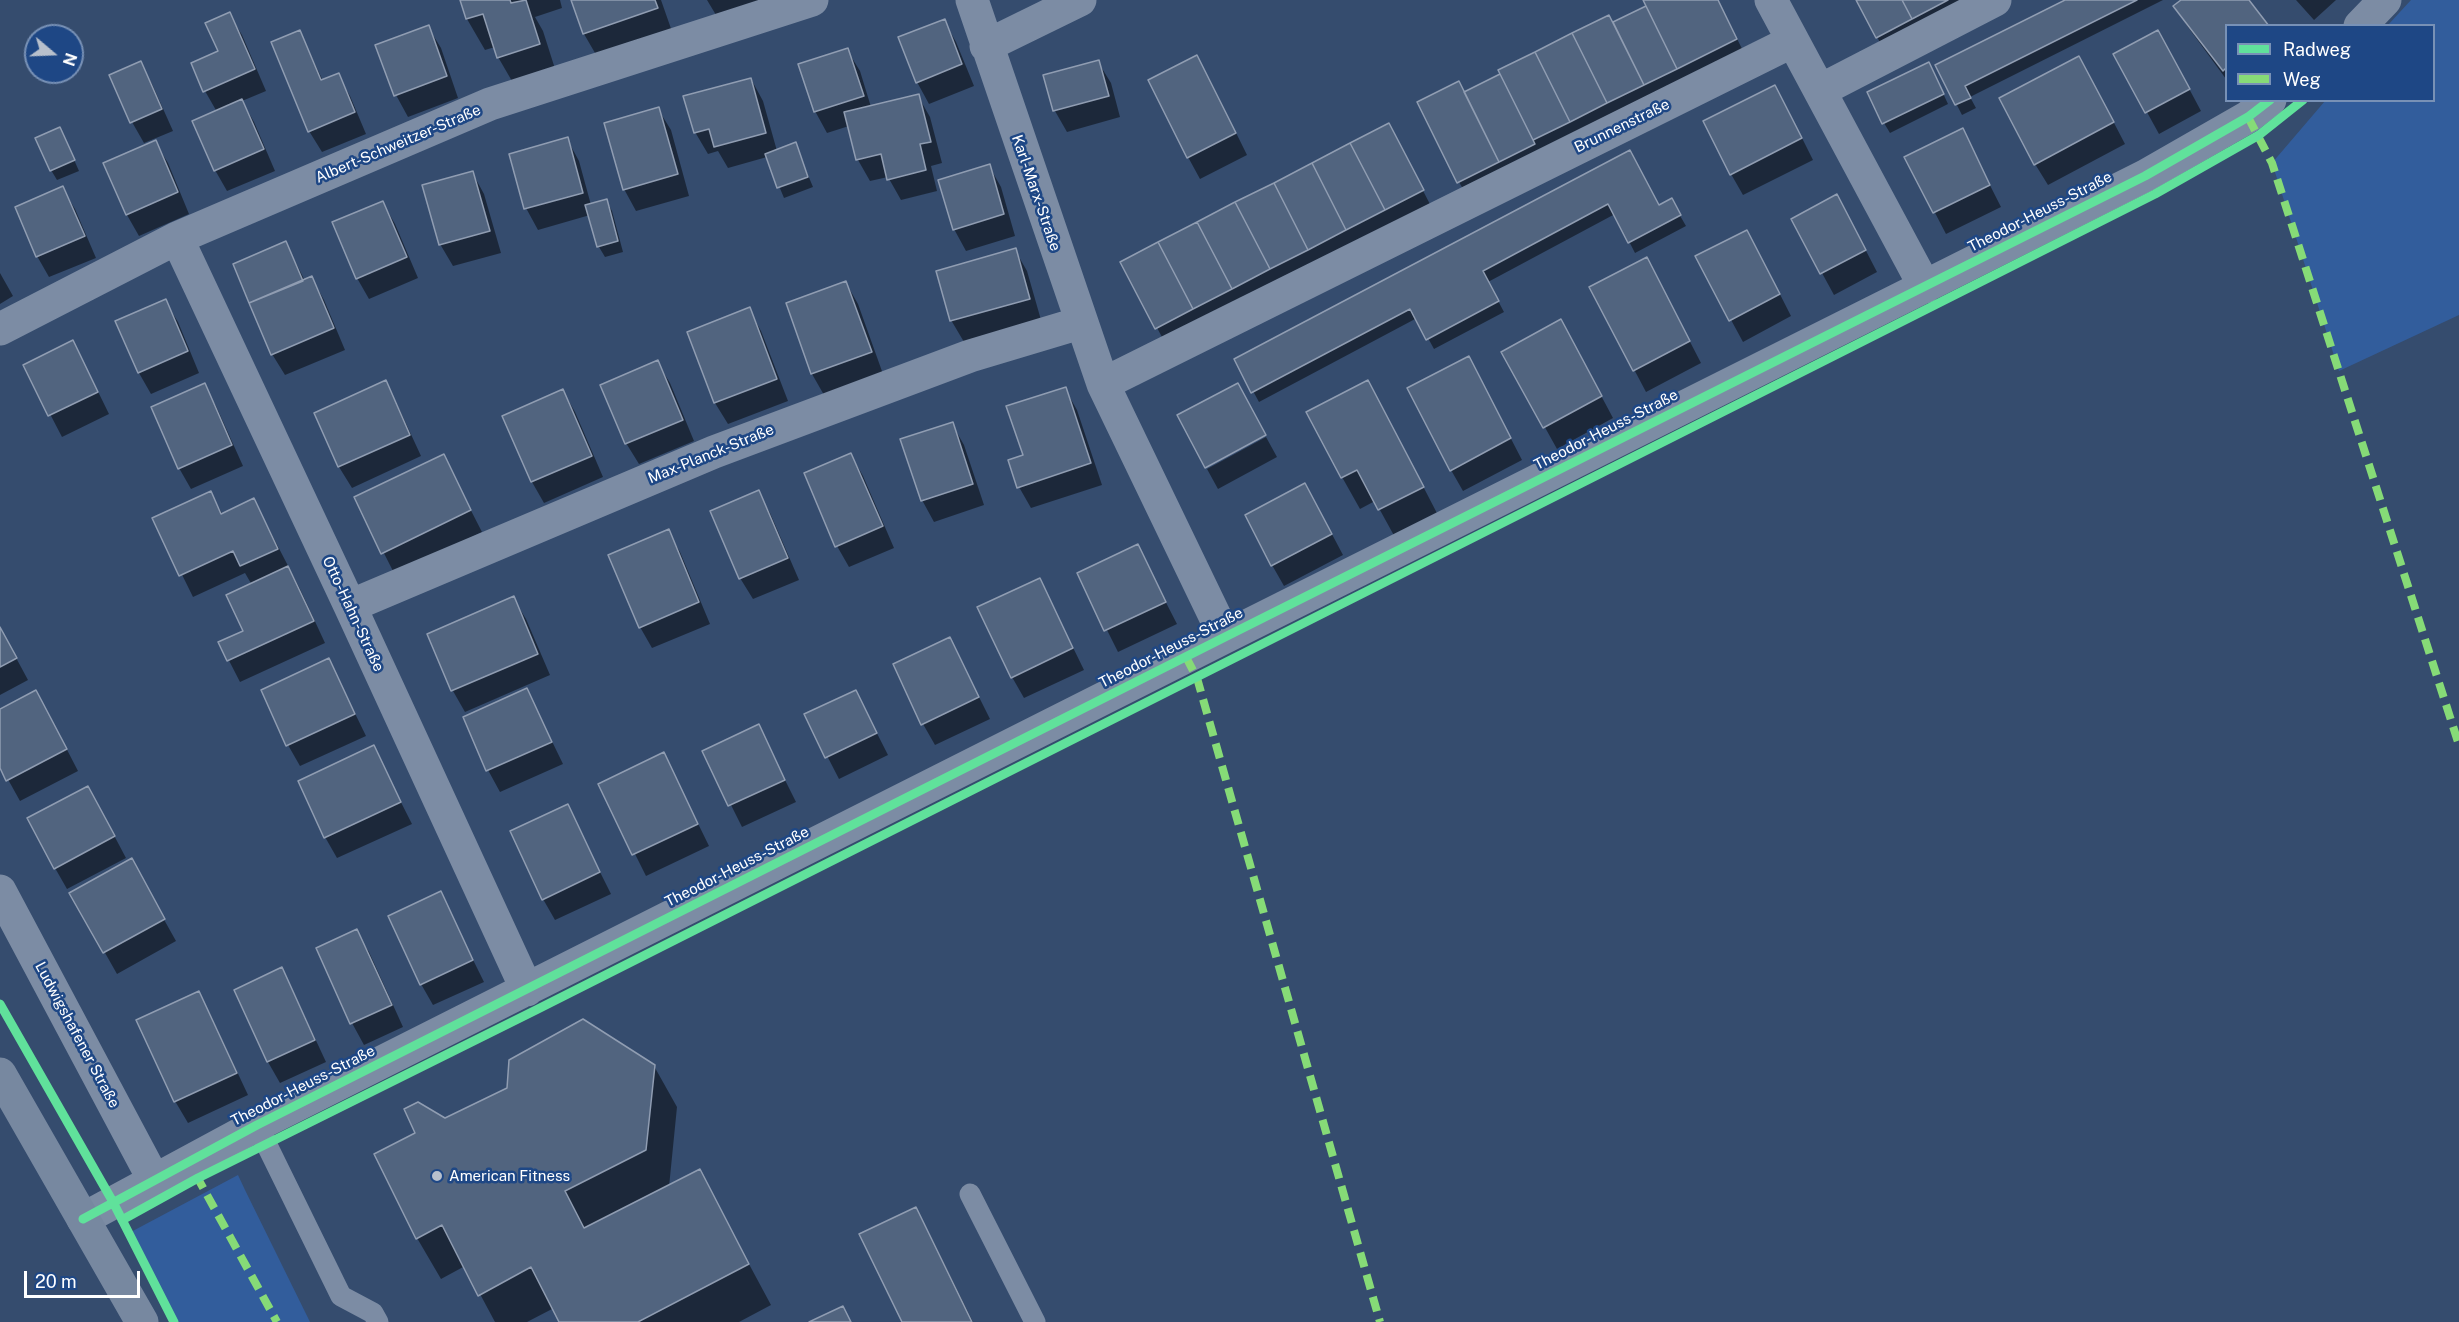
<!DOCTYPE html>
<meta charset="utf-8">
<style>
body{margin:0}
#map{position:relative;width:2459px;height:1322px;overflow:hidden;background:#354c6e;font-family:"Public Sans",sans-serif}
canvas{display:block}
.legend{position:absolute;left:2225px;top:24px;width:210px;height:78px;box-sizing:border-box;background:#1e4785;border:2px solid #7891b6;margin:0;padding:8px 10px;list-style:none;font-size:18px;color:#fff}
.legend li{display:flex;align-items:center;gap:12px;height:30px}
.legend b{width:30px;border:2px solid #7891b6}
.north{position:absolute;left:24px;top:24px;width:60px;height:60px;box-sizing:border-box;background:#1e4785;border:2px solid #7891b6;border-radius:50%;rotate:109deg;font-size:16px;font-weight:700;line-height:24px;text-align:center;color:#fff}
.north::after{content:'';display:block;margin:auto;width:21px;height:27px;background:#b8c0cc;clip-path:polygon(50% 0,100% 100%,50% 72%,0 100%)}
.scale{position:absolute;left:24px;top:1271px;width:116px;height:27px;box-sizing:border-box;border:3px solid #fff;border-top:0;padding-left:8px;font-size:18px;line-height:21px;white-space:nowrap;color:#fff;-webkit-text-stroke:4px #1e4785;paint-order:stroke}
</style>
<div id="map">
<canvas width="2459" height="1322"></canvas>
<ul class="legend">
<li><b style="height:8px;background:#60e19b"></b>Radweg</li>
<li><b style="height:8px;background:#86db77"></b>Weg</li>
</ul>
<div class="north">N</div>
<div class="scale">20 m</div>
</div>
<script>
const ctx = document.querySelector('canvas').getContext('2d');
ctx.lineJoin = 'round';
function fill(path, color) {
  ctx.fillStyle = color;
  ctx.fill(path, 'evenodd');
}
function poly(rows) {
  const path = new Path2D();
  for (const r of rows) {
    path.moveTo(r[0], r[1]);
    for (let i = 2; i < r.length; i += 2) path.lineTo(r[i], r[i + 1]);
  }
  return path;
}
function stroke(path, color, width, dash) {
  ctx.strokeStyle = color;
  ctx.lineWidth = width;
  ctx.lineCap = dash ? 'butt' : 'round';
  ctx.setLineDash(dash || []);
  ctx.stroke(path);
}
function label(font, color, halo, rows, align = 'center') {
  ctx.font = font + ' "Public Sans",sans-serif';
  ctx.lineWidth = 5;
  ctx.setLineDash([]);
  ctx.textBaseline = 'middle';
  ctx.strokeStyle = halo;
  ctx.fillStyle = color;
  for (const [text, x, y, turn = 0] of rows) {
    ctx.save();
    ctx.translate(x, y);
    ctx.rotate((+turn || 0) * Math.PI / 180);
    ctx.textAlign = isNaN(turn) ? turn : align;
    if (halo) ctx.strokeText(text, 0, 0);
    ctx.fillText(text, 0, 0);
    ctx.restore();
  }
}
const green = poly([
 [2411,0,2459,0,2459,315,2339,371,2272,163,2325,101,2434,100,2434,26,2388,25],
 [238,1175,245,1190,310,1322,174,1322,129,1233]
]);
const shadow = poly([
 [461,0,560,0,562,8,535,17,543,31,557,75,516,88,498,57,495,47,485,50,467,19],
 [572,0,661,0,675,40,602,65,584,34],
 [707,0,763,0,716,15],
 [1644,0,1718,0,1748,61,1471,203,1459,182,1464,94,1648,7],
 [1857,0,1992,0,1889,59],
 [2068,0,2163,0,1970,97,1976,108,1962,115,1937,66],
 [2183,0,2247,0,2226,26,2226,79,2188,27,2175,6],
 [2296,0,2336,0,2314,20],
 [229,14,242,35,266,91,242,101,254,122,275,171,227,191,215,170,217,112,205,91,220,52],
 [944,21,956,42,974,86,929,104,917,82],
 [428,27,441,48,458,98,408,117,396,95],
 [300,32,323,81,338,75,350,96,366,134,322,152,309,131],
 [847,50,860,71,871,107,918,96,930,117,942,163,931,166,937,191,901,200,888,177,870,181,858,160,849,126,827,133,815,111],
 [2170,53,2201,111,2159,134,2115,54],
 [1098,62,1111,83,1120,117,1067,132,1055,111,1045,76],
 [140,63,152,84,173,131,144,143,132,122],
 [1934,74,1948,104,1890,133,1884,123],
 [1209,78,1247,155,1200,179,1188,157],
 [751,79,763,101,777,151,795,144,813,187,784,198,767,157,728,168,718,151,708,154,695,132],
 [2091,79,2125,144,2048,185,2035,164],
 [1787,108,1813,160,1743,195,1731,174],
 [658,109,671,130,689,196,636,211,624,189],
 [60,128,79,171,57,180,51,170],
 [1962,130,2001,207,1946,234,1906,157],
 [567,139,579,161,591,205,606,200,612,211,623,252,605,257,599,247,590,215,538,230,526,208],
 [155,142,168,163,189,214,139,236,127,215,105,164],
 [1400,146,1434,212,1169,350,1122,263],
 [1629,152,1658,207,1671,200,1686,226,1635,253,1615,214,1488,282,1504,312,1434,349,1417,318,1259,402,1236,360],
 [989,166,1001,187,1015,236,966,251,954,229],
 [472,172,484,194,501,253,453,266,440,244],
 [62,188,75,209,96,258,49,277,37,256],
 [383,203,395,224,418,278,369,299,357,278],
 [1849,218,1877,272,1834,295,1793,220],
 [286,243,305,281,312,278,324,300,345,350,285,375,272,354],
 [1015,250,1027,271,1041,320,964,342,951,320],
 [1759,253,1791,316,1743,342,1697,257],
 [0,273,13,296,0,304],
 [1658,280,1701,363,1646,392,1591,288],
 [846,283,858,304,883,374,824,395,812,374,787,304],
 [165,301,178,322,199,373,151,394,139,373,117,322],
 [749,309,761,331,788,401,728,424,715,403,689,333],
 [1573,343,1613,418,1557,449,1503,352],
 [657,362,670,383,694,441,639,464,626,443],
 [84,363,109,414,62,437,25,366],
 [1480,379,1522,460,1463,491,1451,470],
 [385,382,397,404,421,456,352,488,339,467,316,414],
 [204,385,216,406,243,466,191,489,179,468],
 [1065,389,1077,410,1102,485,1031,508,1019,487],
 [563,391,575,412,603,477,544,503,532,482,504,417],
 [1385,413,1440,519,1397,541,1375,501,1360,509,1342,477],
 [952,424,964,445,984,505,934,522,922,500],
 [1266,437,1277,457,1218,489,1207,469],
 [851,455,863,476,894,548,849,567,837,546],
 [443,456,482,532,395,575,356,498],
 [210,492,223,515,254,500,300,589,325,643,240,682,220,643,245,631,252,585,245,573,193,597,154,518],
 [758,492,770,513,799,580,753,599,740,578],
 [1317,506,1343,555,1284,586,1272,565],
 [668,531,680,552,710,624,652,648,640,627],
 [1137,546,1177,624,1118,652,1079,574],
 [1040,580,1084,670,1024,698,1012,677],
 [513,598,526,619,550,675,465,712,453,691,429,635],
 [0,628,28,680,0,695],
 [950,639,990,719,935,745,923,724],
 [329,660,366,736,300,766,288,745],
 [527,690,563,764,500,792,488,770,465,718],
 [856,692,888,755,839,779,806,715],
 [0,711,48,713,78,771,20,801,0,765],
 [758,726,796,802,742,827,704,751],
 [373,747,412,824,337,858,325,837],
 [664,754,709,846,646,876,600,784],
 [567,806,611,894,555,920,543,899],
 [100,809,126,858,67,889,55,868],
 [143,882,176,941,117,974,71,893],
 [440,893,484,982,433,1005,421,984],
 [356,931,369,952,403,1027,364,1045,352,1023,318,949],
 [281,969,293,991,326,1062,280,1083,268,1062,236,991],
 [198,993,210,1014,248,1095,188,1123,175,1101],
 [654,1066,677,1107,669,1187,699,1171,771,1305,739,1322,561,1322,554,1308,527,1322,495,1322,465,1266,441,1279,417,1238,445,1120],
 [915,1209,933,1241,973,1322,903,1322]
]);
const building = poly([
 [460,0,510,0,511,3,526,0,540,44,497,58,483,14,466,19,460,0],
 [571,0,655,0,658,8,583,34,571,0],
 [1643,0,1718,0,1737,39,1677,69,1643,0],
 [1856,0,1902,0,1912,19,1876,38,1856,0],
 [1902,0,1948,0,1912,19,1902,0],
 [2065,0,2137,0,1965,86,1971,98,1955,105,1935,65,2065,0],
 [2181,0,2249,0,2269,26,2226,26,2226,68,2223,71,2173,6,2181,0],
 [1646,6,1677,69,1644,85,1613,22,1646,6],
 [230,12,255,69,203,92,191,63,218,51,205,23,230,12],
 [1609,15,1644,85,1607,103,1572,33,1609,15],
 [945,19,962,64,916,83,898,37,945,19],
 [429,25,447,76,394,96,375,45,429,25],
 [300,30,321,80,339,73,355,112,308,132,271,42,300,30],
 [2158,30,2190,89,2145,113,2113,54,2158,30],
 [1572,33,1607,103,1570,122,1535,52,1572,33],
 [848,48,864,96,814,112,798,64,848,48],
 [1535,52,1570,122,1533,140,1498,70,1535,52],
 [1197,55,1236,133,1187,158,1148,80,1197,55],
 [2079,56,2114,122,2034,165,1999,98,2079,56],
 [1099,60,1109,96,1053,111,1043,75,1099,60],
 [141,61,162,109,130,123,109,75,141,61],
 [1929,62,1944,94,1882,124,1867,92,1929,62],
 [1500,74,1535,144,1499,162,1464,92,1500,74],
 [751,78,766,133,714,147,709,129,694,133,683,96,751,78],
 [1459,81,1499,162,1457,183,1417,102,1459,81],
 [1775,85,1802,138,1730,175,1703,121,1775,85],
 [919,94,931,142,920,144,926,170,887,180,881,154,856,160,844,112,919,94],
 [242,99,264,149,214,171,192,121,242,99],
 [659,107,678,174,623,190,604,123,659,107],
 [1389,123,1424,190,1385,210,1350,143,1389,123],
 [60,127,75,160,50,171,35,138,60,127],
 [1963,128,1990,185,1933,213,1904,157,1963,128],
 [568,137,583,193,524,209,509,154,568,137],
 [156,140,178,192,126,215,103,163,156,140],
 [796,142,808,177,777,188,765,154,796,142],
 [1350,143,1385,210,1346,230,1312,163,1350,143],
 [1630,150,1659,205,1672,198,1681,215,1628,243,1608,204,1483,271,1499,301,1426,340,1410,309,1251,393,1234,359,1630,150],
 [1312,163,1346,230,1308,250,1274,183,1312,163],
 [990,164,1004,214,953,230,938,180,990,164],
 [473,171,490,231,439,245,422,185,473,171],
 [1274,183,1308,250,1270,269,1235,202,1274,183],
 [63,186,85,236,36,257,15,207,63,186],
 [1837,194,1866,250,1820,274,1791,219,1837,194],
 [607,199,618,241,597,247,585,205,607,199],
 [383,201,407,257,356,279,332,222,383,201],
 [1235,202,1270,269,1232,289,1197,222,1235,202],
 [1197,222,1232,289,1193,309,1158,242,1197,222],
 [1747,230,1780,294,1729,321,1695,256,1747,230],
 [286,241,303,281,249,303,233,264,286,241],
 [1158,242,1193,309,1155,329,1120,262,1158,242],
 [1016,248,1030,299,950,321,936,271,1016,248],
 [1647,257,1690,341,1633,371,1589,287,1647,257],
 [312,276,334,328,271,355,249,303,312,276],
 [846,281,872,352,811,374,786,303,846,281],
 [166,299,188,351,138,373,115,321,166,299],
 [750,307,777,379,714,403,687,332,750,307],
 [1561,319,1602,396,1543,428,1501,352,1561,319],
 [73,340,98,392,48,416,23,365,73,340],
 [1469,356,1511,438,1450,471,1407,388,1469,356],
 [658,360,683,420,625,444,600,385,658,360],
 [386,380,410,435,338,467,314,413,386,380],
 [1368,380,1424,487,1378,510,1357,470,1341,478,1306,412,1368,380],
 [205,383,232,445,178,469,151,407,205,383],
 [1238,383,1266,435,1205,468,1177,415,1238,383],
 [1066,387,1091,463,1017,488,1008,460,1023,455,1006,406,1066,387],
 [563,389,592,456,531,482,502,416,563,389],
 [953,422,973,484,921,501,900,439,953,422],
 [851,453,883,526,835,547,804,473,851,453],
 [444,454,471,510,381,554,354,497,444,454],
 [1305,483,1332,534,1271,566,1245,515,1305,483],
 [759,490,788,558,739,579,710,511,759,490],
 [211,491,221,514,254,498,278,549,240,566,233,551,179,576,152,518,211,491],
 [669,529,699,602,639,628,608,555,669,529],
 [1138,544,1166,602,1104,631,1077,573,1138,544],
 [288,566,314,621,227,661,218,642,243,631,226,595,288,566],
 [1040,578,1073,648,1011,678,977,607,1040,578],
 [514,596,538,654,451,691,427,634,514,596],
 [0,627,17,658,0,667,0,627],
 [950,637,979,697,921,725,893,664,950,637],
 [329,658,355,714,286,746,261,690,329,658],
 [527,688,552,742,486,771,463,717,527,688],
 [36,690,67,749,6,781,0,768,0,709,36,690],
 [856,690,877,733,825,758,804,714,856,690],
 [759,724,785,780,728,806,702,751,759,724],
 [374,745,401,802,324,838,298,781,374,745],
 [664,752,698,824,632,855,598,784,664,752],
 [88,786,115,836,54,869,27,818,88,786],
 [568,804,600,872,542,900,510,831,568,804],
 [132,858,165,919,103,953,69,893,132,858],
 [441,891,473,960,420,985,388,916,441,891],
 [357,929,392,1005,350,1024,316,948,357,929],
 [282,967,315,1040,267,1062,234,990,282,967],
 [199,991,237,1073,174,1102,136,1020,199,991],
 [583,1019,655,1065,646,1150,565,1191,584,1228,700,1169,749,1264,638,1322,559,1322,531,1267,478,1296,442,1225,416,1239,374,1154,415,1133,404,1109,418,1102,445,1118,507,1088,509,1060,583,1019],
 [916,1207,972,1322,902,1322,859,1234,916,1207],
 [843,1306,851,1322,809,1322,843,1306]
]);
const service = poly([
 [257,1125,341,1296,373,1313,378,1322],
 [970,1194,1035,1322]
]);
const minor = poly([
 [972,0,1103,384,1225,637],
 [1771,0,1925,287],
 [2360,26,2385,0],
 [986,46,1080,0],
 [1821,90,1995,0],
 [177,238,350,606,527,990],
 [0,329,177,238,490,104,812,0],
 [1103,384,1793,41],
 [350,606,714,452,970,356,1080,323],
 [0,891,154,1180],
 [83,1219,257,1125,1225,637,2145,176,2248,117,2270,100]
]);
const secondary = poly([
 [0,1074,142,1322]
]);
const quiet = poly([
 [2248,117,2272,163,2459,745],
 [1186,657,1197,678,1380,1322],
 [196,1175,277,1322]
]);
const cycleway = poly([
 [0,1004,113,1202,174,1322],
 [83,1219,257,1125,1225,637,2145,176,2248,117,2270,100],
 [122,1220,198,1178,536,1010,2155,194,2259,135,2303,100]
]);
const markers = [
 [437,1176,6,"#b8c0cc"]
];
const streetNames = [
 ["Brunnenstraße",1622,126,-26],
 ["Albert-Schweitzer-Straße",398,144,-23],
 ["Karl-Marx-Straße",1036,193,71],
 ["Theodor-Heuss-Straße",2040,212,-27],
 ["Theodor-Heuss-Straße",1606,430,-27],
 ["Max-Planck-Straße",711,454,-22],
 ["Otto-Hahn-Straße",353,614,65],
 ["Theodor-Heuss-Straße",1171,648,-27],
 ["Theodor-Heuss-Straße",737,867,-27],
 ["Ludwigshafener Straße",77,1035,62],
 ["Theodor-Heuss-Straße",303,1086,-27]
];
const poiNames = [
 ["American Fitness",449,1176]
];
fill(green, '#325d9c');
fill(shadow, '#0007');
fill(building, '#51647f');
stroke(building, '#909db2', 1.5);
stroke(service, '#7c8ca4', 21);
stroke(minor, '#7c8ca4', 33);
stroke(secondary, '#7788a0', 33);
stroke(quiet, '#86db77', 8, [15, 8]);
stroke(cycleway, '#60e19b', 9);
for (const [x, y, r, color] of markers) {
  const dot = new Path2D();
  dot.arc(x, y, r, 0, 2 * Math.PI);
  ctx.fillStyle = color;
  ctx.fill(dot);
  stroke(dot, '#1e4785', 2);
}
label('15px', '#fff', '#1e4785', streetNames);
label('15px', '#fff', '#1e4785', poiNames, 'left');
</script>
